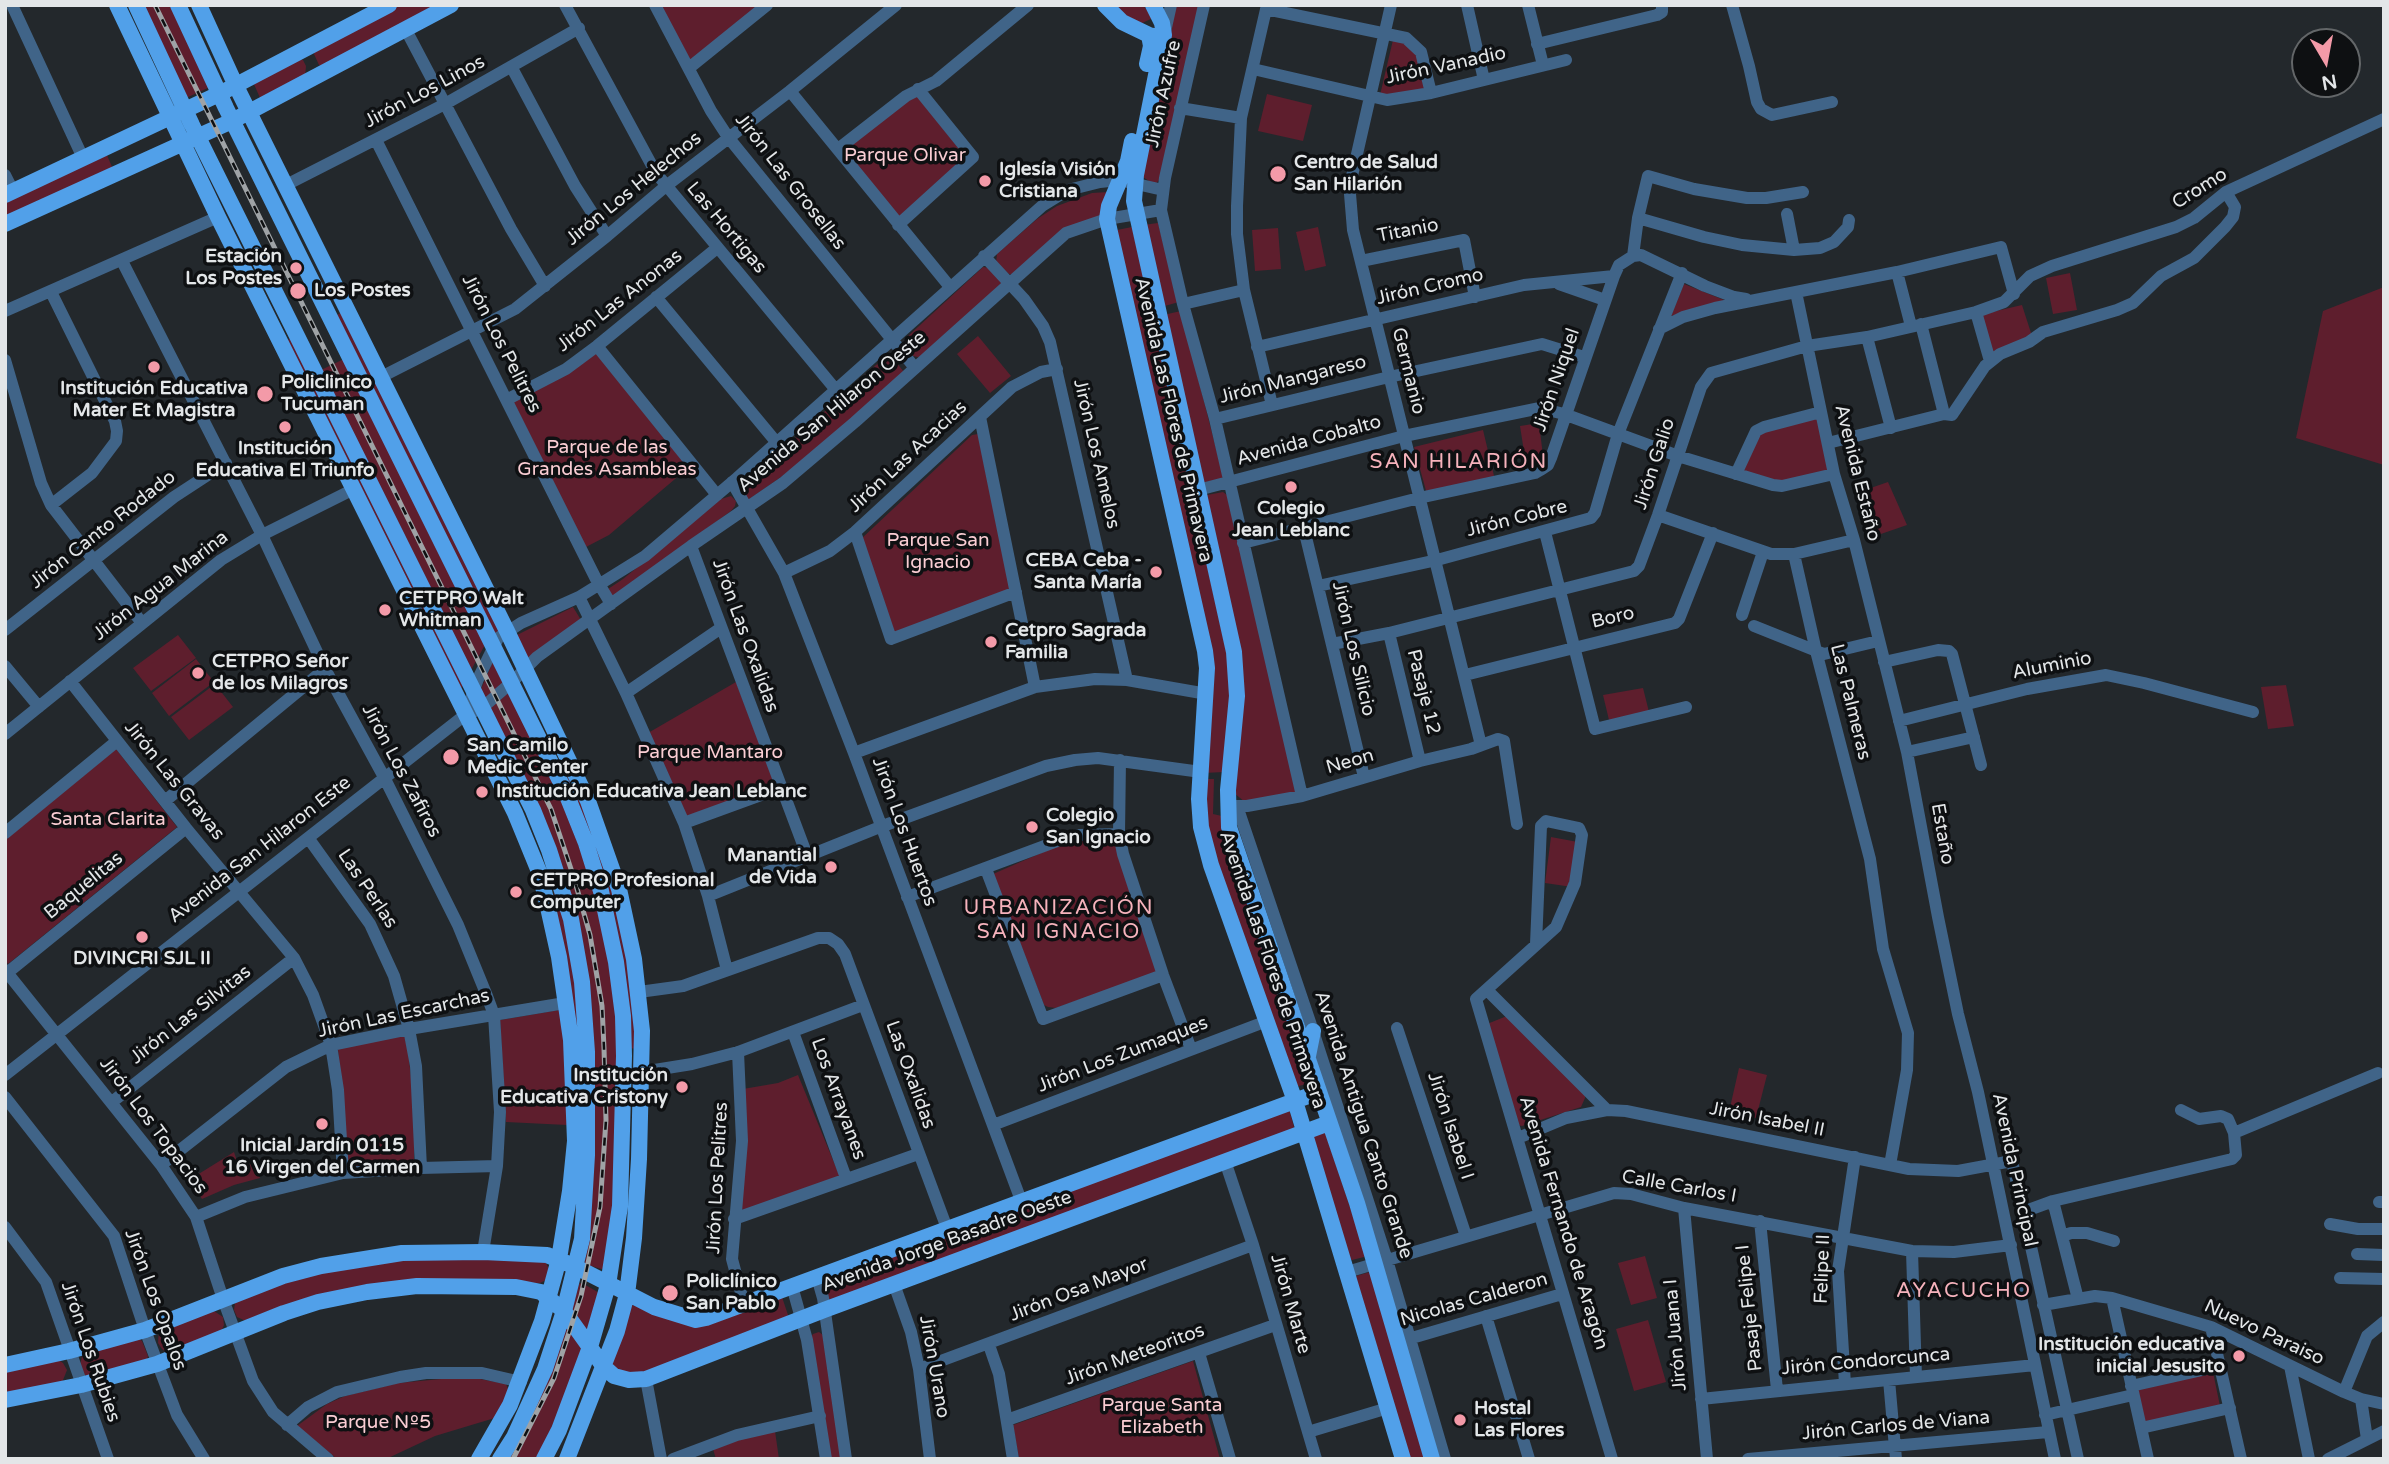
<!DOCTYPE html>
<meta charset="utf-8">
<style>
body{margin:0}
#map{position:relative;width:2389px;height:1464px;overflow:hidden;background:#23282c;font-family:"Varela Round",sans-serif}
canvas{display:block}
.frame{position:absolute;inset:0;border:7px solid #e3e6e8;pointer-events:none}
.north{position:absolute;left:2291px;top:28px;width:70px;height:70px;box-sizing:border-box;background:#0e1012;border:2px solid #636668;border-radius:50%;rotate:170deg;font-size:19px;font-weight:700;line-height:28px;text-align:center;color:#e3e6e8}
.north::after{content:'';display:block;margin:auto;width:24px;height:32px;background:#f39aa8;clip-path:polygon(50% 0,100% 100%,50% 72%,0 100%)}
</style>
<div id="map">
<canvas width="2389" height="1464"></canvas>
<div class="frame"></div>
<div class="north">N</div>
</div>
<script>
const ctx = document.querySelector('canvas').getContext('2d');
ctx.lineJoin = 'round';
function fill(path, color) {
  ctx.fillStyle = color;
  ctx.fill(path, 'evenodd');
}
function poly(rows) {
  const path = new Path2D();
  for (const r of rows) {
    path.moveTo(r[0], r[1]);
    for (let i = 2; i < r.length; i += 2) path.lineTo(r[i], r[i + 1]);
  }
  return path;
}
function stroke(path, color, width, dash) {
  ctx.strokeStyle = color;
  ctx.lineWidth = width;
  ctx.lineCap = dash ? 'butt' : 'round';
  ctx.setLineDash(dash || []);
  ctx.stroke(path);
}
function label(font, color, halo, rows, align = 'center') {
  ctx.font = font + ' "Varela Round",sans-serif';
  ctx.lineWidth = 7;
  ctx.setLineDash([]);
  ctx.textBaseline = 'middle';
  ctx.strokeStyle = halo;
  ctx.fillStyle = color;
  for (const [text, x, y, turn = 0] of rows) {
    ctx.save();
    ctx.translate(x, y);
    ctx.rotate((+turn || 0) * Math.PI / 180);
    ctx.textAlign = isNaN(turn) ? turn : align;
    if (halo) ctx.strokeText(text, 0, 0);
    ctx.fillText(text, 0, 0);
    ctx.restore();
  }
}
const green = poly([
 [142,5,172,5,210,87,186,98],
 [399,5,440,5,324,67,319,65,314,54,315,49],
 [660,5,760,5,691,61],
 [1112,5,1143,5,1153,18,1140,24,1130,21],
 [1176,5,1200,5,1159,180,1155,185,1143,177],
 [1393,40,1411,45,1416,50,1430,95,1380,95],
 [297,59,303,60,306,66,305,77,261,100,253,82],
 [915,93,964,155,965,160,897,221,843,151],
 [1267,94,1312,105,1303,141,1258,131],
 [106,153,113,169,5,220,5,200],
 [1108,192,1100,218,1088,224,1014,275,1009,274,996,263,997,254,1037,219,1057,206,1092,193],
 [1158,223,1179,302,1161,307,1143,225],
 [1132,227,1232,678,1224,772,1204,773,1212,677,1112,231],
 [1318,227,1326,266,1305,271,1296,232],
 [1278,228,1281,269,1255,271,1252,230],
 [983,267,990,268,1002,283,922,358,913,356,906,346,906,338],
 [2070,273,2077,310,2053,314,2046,278],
 [1684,284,1729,302,1671,316],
 [2384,287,2384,465,2296,438,2323,311],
 [2022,305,2032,336,1991,353,1979,315],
 [345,310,503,634,497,638,337,315],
 [1181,311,1223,476,1222,479,1201,483,1163,315],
 [978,336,1011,376,990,393,957,354],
 [293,337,466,682,459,691,286,341],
 [597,351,688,468,609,535,586,547,513,402],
 [886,356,892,357,904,372,814,454,748,500,741,487],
 [346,358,486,643,470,672,321,370],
 [1817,418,1828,471,1781,482,1741,472,1759,433],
 [1539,423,1543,456,1525,458,1520,426],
 [1483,430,1495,480,1428,498,1414,447],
 [978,434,1010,590,895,635,861,539,972,435],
 [1888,482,1907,525,1878,535,1859,492],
 [1223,492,1227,495,1297,794,1245,802,1234,793,1240,732,1207,495],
 [731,496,736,501,735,506,731,511,613,597,608,589,623,579,721,499],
 [573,607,581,620,525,662,513,637],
 [178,635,196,658,151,691,133,668],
 [196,659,214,682,169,716,152,693],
 [494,659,506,683,485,702,480,691],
 [736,682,775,784,686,818,648,733],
 [215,684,233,707,189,740,171,717],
 [2286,685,2294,726,2268,729,2261,687],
 [1643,688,1649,712,1609,720,1603,695],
 [510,691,560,793,598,900,618,1017,614,1226,605,1270,584,1264,587,1251,581,943,488,709],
 [116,749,177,827,8,964,5,960,5,840],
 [565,767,604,857,627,950,636,1049,630,1048],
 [1205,779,1214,779,1213,814,1222,816,1311,1080,1303,1085,1294,1087,1207,841],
 [1551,837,1578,842,1572,887,1545,883],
 [1092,838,1116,840,1157,973,1056,1008,1048,1007,1044,1005,993,874,1057,846],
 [553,886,562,913,575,977,580,1058],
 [559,1010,565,1039,567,1125,506,1122,500,1020],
 [1507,1016,1585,1094,1585,1098,1581,1107,1522,1126,1518,1125,1487,1024],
 [404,1034,408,1051,414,1103,414,1163,347,1168,338,1049],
 [1739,1068,1767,1075,1756,1118,1729,1112],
 [798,1075,840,1177,748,1212,740,1208,743,1089,778,1083],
 [1289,1109,1294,1127,1291,1132,830,1304,822,1283],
 [1324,1129,1365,1252,1364,1257,1352,1260,1347,1258,1310,1136],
 [234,1152,239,1167,255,1163,260,1178,234,1185,202,1199,189,1180],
 [1645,1256,1657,1298,1631,1305,1618,1263],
 [408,1257,545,1261,550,1271,546,1280,540,1283,431,1282,248,1322,237,1317,234,1310,235,1303,283,1280],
 [1370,1272,1427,1459,1407,1459,1354,1280,1356,1276],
 [582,1283,601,1294,588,1333,571,1311,579,1284],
 [782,1297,789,1318,644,1377,613,1368,612,1363,625,1311,632,1305,711,1324],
 [211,1309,223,1317,224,1325,221,1332,167,1353,162,1349,158,1343,159,1330],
 [1648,1320,1666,1382,1634,1391,1616,1329],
 [567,1325,584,1352,538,1459,509,1459],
 [819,1332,823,1335,842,1459,829,1459,810,1339,813,1334],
 [136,1337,142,1341,148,1356,146,1362,90,1379,82,1373,80,1365,83,1353],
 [56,1358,63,1363,67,1370,61,1385,5,1396,5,1369],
 [1193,1361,1220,1459,1019,1459,1013,1425],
 [2213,1372,2220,1406,2141,1423,2135,1389],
 [452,1378,480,1379,506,1384,509,1391,498,1417,435,1436,386,1459,337,1459,297,1426,327,1404,345,1396,398,1383],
 [775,1431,779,1459,716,1459,713,1449,746,1437]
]);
const minor = poly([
 [12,5,83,158],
 [565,5,656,173,836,390],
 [655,5,711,111,728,137,915,368],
 [1204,5,1165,178,1161,210,1183,304,1215,419,1302,796],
 [1267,5,1241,118,1237,206,1237,234,1244,290,1272,405],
 [1391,5,1352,176,1350,194,1353,230,1481,745],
 [1467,5,1484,80],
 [1528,5,1543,65],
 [1732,5,1749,66,1757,102,1761,109,1772,115,1832,102],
 [1266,9,1406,38,1421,52,1431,93],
 [405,28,511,229,545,286],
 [1165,32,1171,5],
 [1537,44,1657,15,1662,12,1662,5],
 [512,68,575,186,607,236],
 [689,68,767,5],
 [1253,69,1387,100,1431,93,1566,60],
 [790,91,950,287],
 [1180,108,1241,118],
 [376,140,596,579,611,604],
 [838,149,906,96,936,81,1028,5],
 [5,175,13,191],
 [286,185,445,104,579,28],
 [1787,214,1794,250],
 [1638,218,1704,237,1742,245,1794,250,1820,248,1834,242,1848,227,1849,220],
 [898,225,973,157,918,89],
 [984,256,1024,299,1043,326,1050,342,1127,680],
 [1633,256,1638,218,1648,176,1694,189,1747,198,1766,198,1803,192],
 [1633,256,1641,255,1705,286,1734,297,1746,299],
 [122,261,262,535,325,669,384,777,458,925,487,996,494,1015,500,1112,497,1166,483,1252],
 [1361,261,1464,240,1475,297],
 [1897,272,1911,326],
 [1559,284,1605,300],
 [1796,292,1834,474,1854,540,1907,752,1938,917,1958,1014,1978,1092,2055,1459],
 [656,297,777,443],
 [1183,304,1244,290],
 [5,311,218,217],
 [1976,312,1990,361],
 [1921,324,1944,414],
 [1659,329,1683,317,1715,308,1897,272,2001,247,2014,294],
 [1867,337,1891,428],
 [597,346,717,495],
 [1257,347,1524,285,1614,276],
 [5,360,41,483,51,505,142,623],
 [381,377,515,309,607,236,666,186,790,91,896,5],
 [508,399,566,369,597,346,717,248],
 [980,417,1035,687],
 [1215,419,1389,377,1542,344,1584,357],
 [1828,443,1944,414,1952,415,1985,366,2000,354,2029,342,2043,332,2117,310,2133,303,2161,276,2194,258,2225,227,2233,217,2235,207,2226,192],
 [1736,474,1756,431,1764,427,1821,412],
 [732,482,784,573,854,753,1022,1203],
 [1198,490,1404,436,1540,408,1564,414,1678,456,1773,485,1782,486,1834,474],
 [51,505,92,473,116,441,117,431,115,421,51,292],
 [1658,515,1771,554,1794,554,1854,540],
 [1304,529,1364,777],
 [855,532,891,639,1016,592],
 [1545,532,1595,729,1686,707],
 [1243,543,1419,498,1535,473,1542,469,1548,465,1551,458,1614,276,1619,265,1633,256],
 [691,546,808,858],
 [1794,554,1816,651,1870,859,1883,949,1908,1033,1907,1070,1890,1165],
 [784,573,830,551,855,532,1012,387,1041,372,1057,369],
 [1318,586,1437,560,1591,518,1595,513,1618,434,1682,273],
 [579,597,626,693,684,823,708,896,727,970],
 [1742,615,1763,552],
 [1754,626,1824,654,1878,641],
 [5,630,174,497,226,463],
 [1389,633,1420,761],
 [1332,644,1389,633,1634,571,1639,566,1658,515,1701,387,1711,373,1807,346,1867,337,1976,312,2004,302,2030,276,2052,266,2176,227,2194,218,2226,192,2384,119],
 [1884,662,1938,650,1949,651,1952,654,1981,765],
 [5,666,39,707],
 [1465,675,1675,623,1679,619,1713,533],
 [70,681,186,828,294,958,313,995,331,1045,338,1090,343,1173],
 [626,693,721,628],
 [475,711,482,708,512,682,537,657,691,546,783,483,855,422,1066,233,1107,219,1161,210],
 [1899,721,2027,689,2106,675,2144,683,2253,712],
 [5,734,221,560,262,535,354,489],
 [1907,752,1974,737],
 [854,753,1035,687,1095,679,1127,680,1207,694],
 [1120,760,1119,834,1123,854,1163,975,1191,1049],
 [165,801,325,669],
 [1230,806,1247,806,1302,796,1420,761,1471,749,1498,739,1504,741,1517,824],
 [1237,806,1313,1031,1387,1260,1445,1459],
 [684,823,780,788],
 [5,833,117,741],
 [309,839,370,924,394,976,409,1029,416,1066,421,1168],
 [986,869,1043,1019,1163,975],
 [708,896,880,827,1046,766,1075,760,1098,758,1201,772],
 [907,897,1063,839,1079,835,1119,834],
 [1536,944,1541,826,1546,821,1579,828,1582,835,1575,883,1556,927,1476,999,1612,1459],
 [5,970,161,1165,196,1217,223,1299,253,1381,273,1412,328,1459],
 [7,973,186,828],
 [1487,990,1607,1110],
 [639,992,683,986,818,938,829,938,838,944,845,954,948,1231],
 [1397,1028,1466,1236],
 [793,1032,846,1178],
 [738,1052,742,1141,732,1259,744,1304],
 [642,1072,692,1064,738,1052,863,1005],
 [5,1075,465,715,478,679,498,638,521,623,579,597,645,556,737,478,1042,206,1068,190,1100,182,1119,180,1163,190],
 [5,1097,114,1236,145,1330,177,1415,204,1459],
 [112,1102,294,958],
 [993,1125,1267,1021],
 [2234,1133,2378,1073],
 [1518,1138,1566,1118,1607,1110,1626,1111,1909,1169,1958,1171,2012,1161,2078,1459],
 [1225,1161,1253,1245,1316,1459],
 [161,1165,286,1067,331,1045,409,1029,565,1003],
 [2053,1201,2078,1299],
 [2379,1202,2384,1202],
 [1684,1208,1707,1459],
 [2023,1212,2053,1201,2232,1159,2236,1155,2234,1133,2228,1119,2221,1116,2199,1119,2181,1110],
 [196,1217,245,1197,343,1173,421,1168,497,1166],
 [734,1219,918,1154],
 [1760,1221,1777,1390],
 [2330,1224,2358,1229,2384,1229],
 [5,1227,46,1282,108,1459],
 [2062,1236,2071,1233,2087,1233,2114,1241],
 [1912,1251,1916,1377],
 [2357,1254,2384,1255],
 [1347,1272,1614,1193,1631,1194,1684,1208,1912,1251,1954,1252,2011,1245],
 [817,1277,823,1298,846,1459],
 [2340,1278,2384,1279],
 [894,1284,911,1332,919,1369,930,1459],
 [792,1286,807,1340,826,1459],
 [2112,1298,2148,1459],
 [2043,1305,2095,1296,2112,1298,2211,1327,2344,1392,2361,1399,2384,1404],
 [1486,1316,1529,1459],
 [2211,1327,2241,1459],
 [1405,1340,1562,1294],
 [989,1345,999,1374,1013,1459],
 [1199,1353,1230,1459],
 [2290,1366,2309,1459],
 [919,1369,1253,1245],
 [646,1379,661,1459],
 [1889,1380,1896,1459],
 [1845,1384,1838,1271,1855,1157],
 [2131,1386,2220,1366],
 [2344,1392,2367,1336,2384,1322],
 [1701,1399,2035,1365],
 [2361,1399,2367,1439],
 [2045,1415,2133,1395],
 [1007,1420,1275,1325],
 [287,1425,308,1407,337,1392,400,1377,426,1373,482,1373,521,1382],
 [2141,1428,2230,1408],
 [1308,1432,1388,1408],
 [673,1459,737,1435,820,1416],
 [1748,1459,2048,1432],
 [2328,1459,2384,1431]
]);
const major = poly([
 [117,5,218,217,515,813,540,874,549,912,559,957,571,1040,575,1141,570,1191,559,1259,542,1321,510,1405,479,1459],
 [136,5,192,125,533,810,549,850,571,919,582,982,587,1052,587,1155,582,1239,564,1311,545,1369,514,1437,500,1459],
 [178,5,226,108,566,793,586,843,601,891,616,962,623,1016,624,1056,620,1206,608,1285,590,1347,559,1430,544,1459],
 [199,5,236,86,507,631,588,801,619,889,634,959,642,1031,639,1159,634,1238,627,1294,617,1331,567,1459],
 [1105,5,1122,22,1149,35,1158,37],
 [1153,5,1162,23,1164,35,1136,175,1134,201,1234,652,1237,696,1228,790,1229,827,1357,1203,1432,1459],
 [1147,64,1151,46,1149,35],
 [1132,141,1128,161,1109,206,1107,219,1205,651,1207,668,1199,799,1201,827,1211,865,1295,1101,1403,1459],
 [5,195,219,94,389,5],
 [5,224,232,121,451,5],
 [1308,1056,1313,1031],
 [5,1365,69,1351,145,1330,283,1276,321,1266,402,1253,483,1252,547,1255,576,1267,654,1307,696,1320,706,1318,1319,1092],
 [5,1400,81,1385,157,1364,284,1313,318,1302,367,1292,417,1286,516,1287,541,1292,564,1311,604,1367,614,1376,629,1380,646,1379,824,1310,1329,1123]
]);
const rail = poly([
 [155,5,551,809,574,878,590,935,602,1006,604,1048,606,1120,600,1207,581,1296,554,1378,513,1459]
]);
const markers = [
 [1278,174,9,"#f39aa8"],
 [985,181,7,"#f39aa8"],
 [296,268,7,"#f39aa8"],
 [298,291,9,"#f39aa8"],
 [154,367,7,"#f39aa8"],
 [265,394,9,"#f39aa8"],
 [285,427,7,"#f39aa8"],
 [1291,487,7,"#f39aa8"],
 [1156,572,7,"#f39aa8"],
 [385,610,7,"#f39aa8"],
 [991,642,7,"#f39aa8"],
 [198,673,7,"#f39aa8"],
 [451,757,9,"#f39aa8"],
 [482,792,7,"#f39aa8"],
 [1032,827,7,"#f39aa8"],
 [831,867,7,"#f39aa8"],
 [516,892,7,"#f39aa8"],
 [142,937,7,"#f39aa8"],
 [682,1087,7,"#f39aa8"],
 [322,1124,7,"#f39aa8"],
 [670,1293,9,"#f39aa8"],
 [2239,1356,7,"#f39aa8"],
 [1460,1420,7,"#f39aa8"]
];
const streetNames = [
 ["Jirón Vanadio",1446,66,-12],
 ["Jirón Los Linos",425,92,-28],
 ["Jirón Azufre",1164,94,-78],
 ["Jirón Las Grosellas",790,182,52],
 ["Jirón Los Helechos",634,189,-39],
 ["Cromo",2200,189,-32],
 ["Las Hortigas",726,228,50],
 ["Titanio",1408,231,-11],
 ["Jirón Cromo",1430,287,-13],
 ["Jirón Las Anonas",620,301,-38],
 ["Jirón Los Pelitres",501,344,63],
 ["Germanio",1408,371,76],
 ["Jirón Mangareso",1293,380,-14],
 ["Jirón Niquel",1557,380,-71],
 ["Avenida San Hilaron Oeste",832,412,-40],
 ["Avenida Las Flores de Primavera",1173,420,77],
 ["Avenida Cobalto",1309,441,-15],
 ["Jirón Los Amelos",1096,454,77],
 ["Jirón Las Acacias",908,457,-43],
 ["Jirón Galio",1655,464,-72],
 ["Avenida Estaño",1857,473,76],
 ["Jirón Cobre",1517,519,-14],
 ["Jirón Canto Rodado",103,530,-38],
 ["Jirón Agua Marina",161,586,-38],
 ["Boro",1613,618,-13],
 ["Jirón Las Oxalidas",745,636,70],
 ["Jirón Los Silicio",1353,649,77],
 ["Aluminio",2052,666,-11],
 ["Pasaje 12",1423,692,76],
 ["Las Palmeras",1850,702,76],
 ["Neon",1350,762,-16],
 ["Jirón Los Zafiros",401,771,62],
 ["Jirón Las Gravas",174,781,51],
 ["Jirón Los Huertos",904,832,70],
 ["Estaño",1942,834,80],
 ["Avenida San Hilaron Este",260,850,-38],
 ["Baquelitas",84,886,-39],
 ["Las Perlas",367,889,56],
 ["Avenida Las Flores de Primavera",1272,970,71],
 ["Jirón Las Escarchas",404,1014,-12],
 ["Jirón Las Silvitas",191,1015,-38],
 ["Jirón Los Zumaques",1123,1055,-21],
 ["Las Oxalidas",910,1075,70],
 ["Los Arrayanes",838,1099,70],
 ["Jirón Isabel II",1767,1120,11],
 ["Avenida Antigua Canto Grande",1363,1125,72],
 ["Jirón Los Topacios",153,1126,53],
 ["Jirón Isabel I",1450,1126,72],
 ["Avenida Principal",2014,1170,78],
 ["Jirón Los Pelitres",718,1178,-87],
 ["Calle Carlos I",1679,1187,10],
 ["Avenida Fernando de Aragón",1563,1223,73],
 ["Avenida Jorge Basadre Oeste",947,1242,-20],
 ["Felipe II",1823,1269,-88],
 ["Jirón Osa Mayor",1079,1290,-21],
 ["Jirón Los Opalos",155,1300,70],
 ["Nicolas Calderon",1474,1300,-16],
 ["Jirón Marte",1290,1304,74],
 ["Pasaje Felipe I",1750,1308,-96],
 ["Nuevo Paraiso",2264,1333,25],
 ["Jirón Juana I",1676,1335,-95],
 ["Jirón Los Rubies",90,1352,71],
 ["Jirón Meteoritos",1135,1355,-20],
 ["Jirón Condorcunca",1866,1362,-5],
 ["Jirón Urano",934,1367,80],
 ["Jirón Carlos de Viana",1896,1426,-5]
];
const parkNames = [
 ["Parque Olivar",905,156],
 ["Parque de las",607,448],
 ["Grandes Asambleas",607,470],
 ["Parque San",938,541],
 ["Ignacio",938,563],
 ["Parque Mantaro",710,753],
 ["Santa Clarita",108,820],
 ["Parque Santa",1162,1406],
 ["Elizabeth",1162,1428],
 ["Parque Nº5",378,1423]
];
const poiNames = [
 ["Centro de Salud",1294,163],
 ["San Hilarión",1294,185],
 ["Iglesía Visión",999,170],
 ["Cristiana",999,192],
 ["Estación",282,257,"right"],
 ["Los Postes",282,279,"right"],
 ["Los Postes",314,291],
 ["Policlinico",281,383],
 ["Tucuman",281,405],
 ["Institución Educativa",154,389,"center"],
 ["Mater Et Magistra",154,411,"center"],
 ["Institución",285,449,"center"],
 ["Educativa El Triunfo",285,471,"center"],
 ["Colegio",1291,509,"center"],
 ["Jean Leblanc",1291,531,"center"],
 ["CEBA Ceba -",1142,561,"right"],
 ["Santa María",1142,583,"right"],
 ["CETPRO Walt",399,599],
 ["Whitman",399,621],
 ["Cetpro Sagrada",1005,631],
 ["Familia",1005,653],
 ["CETPRO Señor",212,662],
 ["de los Milagros",212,684],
 ["San Camilo",467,746],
 ["Medic Center",467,768],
 ["Institución Educativa Jean Leblanc",496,792],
 ["Colegio",1046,816],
 ["San Ignacio",1046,838],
 ["Manantial",817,856,"right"],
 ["de Vida",817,878,"right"],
 ["CETPRO Profesional",530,881],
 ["Computer",530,903],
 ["DIVINCRI SJL II",142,959,"center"],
 ["Institución",668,1076,"right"],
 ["Educativa Cristony",668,1098,"right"],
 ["Inicial Jardín 0115",322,1146,"center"],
 ["16 Virgen del Carmen",322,1168,"center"],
 ["Policlínico",686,1282],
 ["San Pablo",686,1304],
 ["Institución educativa",2225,1345,"right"],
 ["inicial Jesusito",2225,1367,"right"],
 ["Hostal",1474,1409],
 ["Las Flores",1474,1431]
];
const neighbourhoodNames = [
 ["SAN HILARIÓN",1459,462],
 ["URBANIZACIÓN",1059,908],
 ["SAN IGNACIO",1059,932],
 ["AYACUCHO",1964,1291]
];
fill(green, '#5e1e2d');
stroke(minor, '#406488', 12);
stroke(major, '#51a0e9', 16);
stroke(rail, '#9fa3a6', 5);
stroke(rail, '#0e1012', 2.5, [8]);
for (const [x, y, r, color] of markers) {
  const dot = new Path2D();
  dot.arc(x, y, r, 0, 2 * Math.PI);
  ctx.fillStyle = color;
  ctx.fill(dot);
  stroke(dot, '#0e1012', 2.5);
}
label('19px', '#e3e6e8', '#0e1012', streetNames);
label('19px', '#facdd3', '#0e1012', parkNames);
label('bold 19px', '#e3e6e8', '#0e1012', poiNames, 'left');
ctx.letterSpacing = '2px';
label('21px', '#f6b2bc', '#0e1012', neighbourhoodNames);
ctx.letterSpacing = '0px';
</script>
